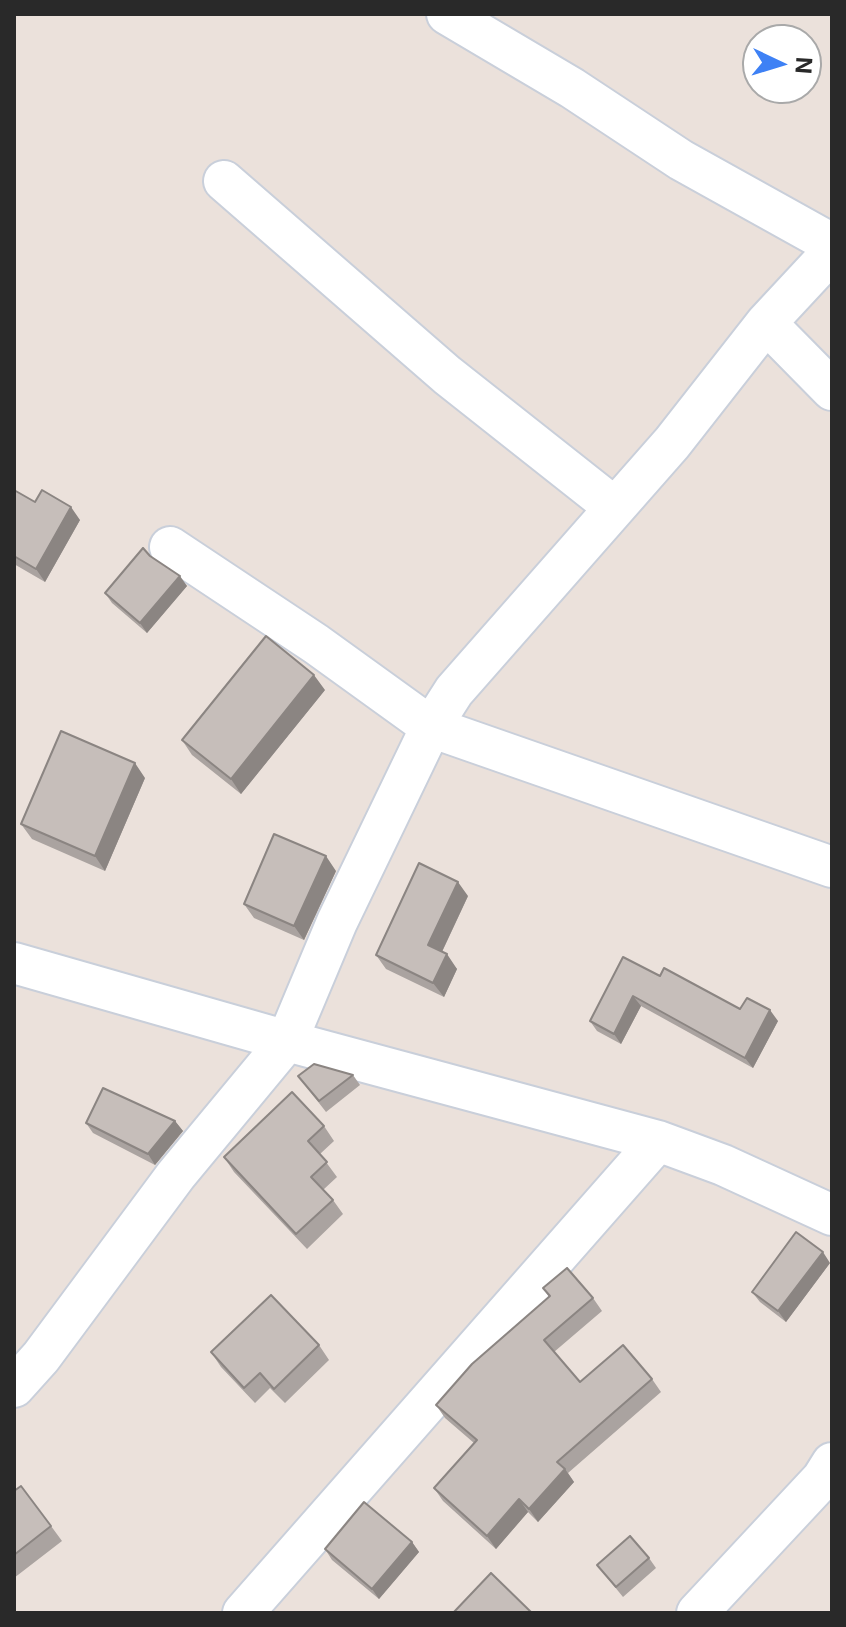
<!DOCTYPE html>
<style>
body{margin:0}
#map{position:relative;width:846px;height:1627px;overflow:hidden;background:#ebe1db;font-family:Inter,sans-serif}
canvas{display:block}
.frame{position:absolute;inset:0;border:16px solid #292929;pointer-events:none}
.north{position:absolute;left:742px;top:24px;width:80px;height:80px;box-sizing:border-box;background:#fff;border:2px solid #a9a9a9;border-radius:50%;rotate:94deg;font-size:22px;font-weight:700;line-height:32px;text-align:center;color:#292929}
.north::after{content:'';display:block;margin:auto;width:28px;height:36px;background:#3e81f5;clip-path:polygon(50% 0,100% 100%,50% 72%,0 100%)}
</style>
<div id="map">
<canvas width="846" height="1627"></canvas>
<div class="frame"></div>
<div class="north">N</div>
</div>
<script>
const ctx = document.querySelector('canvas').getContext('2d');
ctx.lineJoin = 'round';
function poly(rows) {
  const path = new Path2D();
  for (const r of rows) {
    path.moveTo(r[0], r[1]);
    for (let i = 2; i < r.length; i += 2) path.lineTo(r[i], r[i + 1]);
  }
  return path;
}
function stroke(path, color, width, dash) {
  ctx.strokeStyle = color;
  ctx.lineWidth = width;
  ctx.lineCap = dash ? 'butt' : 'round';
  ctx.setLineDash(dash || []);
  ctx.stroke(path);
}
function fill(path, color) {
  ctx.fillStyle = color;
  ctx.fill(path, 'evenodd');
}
const minor = poly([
 [447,14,572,88,681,160,832,244],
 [224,181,447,375,614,507],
 [766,323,832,390],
 [170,547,316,644,431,727,832,867],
 [14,963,287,1041,658,1141,723,1165,832,1215],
 [14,1387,41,1357,176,1175,287,1041,337,922,431,727,454,691,672,443,766,323,832,252],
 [243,1613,658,1141],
 [697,1613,822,1479,832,1463]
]);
const wall = poly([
 [14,490,35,502,80,520,45,582,14,564],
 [150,556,187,586,147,633,112,603,105,593],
 [325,690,241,794,192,755,182,740],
 [145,778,105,871,32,839,21,824],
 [336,871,304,940,254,918,244,904],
 [468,896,442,952,457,969,444,997,386,969,376,955],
 [660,976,740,1009,778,1021,753,1068,641,1006,621,1044,597,1031,590,1021],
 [353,1075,360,1085,326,1112,298,1076],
 [175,1121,183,1131,155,1165,93,1133,86,1123],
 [324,1126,334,1141,320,1154,337,1177,323,1190,333,1200,343,1214,307,1249,234,1172,224,1157],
 [830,1263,786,1322,760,1302,752,1292],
 [543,1288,593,1298,602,1311,554,1352,580,1382,652,1379,661,1392,568,1473,574,1482,538,1522,528,1512,496,1549,443,1501,434,1488,474,1443,445,1418,436,1405,549,1297],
 [319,1345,329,1360,285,1403,270,1388,255,1403,221,1367,211,1352],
 [14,1491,51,1526,62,1541,14,1578],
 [412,1542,419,1552,379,1599,332,1560,325,1549],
 [649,1558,656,1568,623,1597,597,1565]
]);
const shadedWall = poly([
 [71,507,80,520,45,582,36,569],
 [180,576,187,586,147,633,140,623],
 [314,675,325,690,241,794,231,779],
 [135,763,145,778,105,871,95,856],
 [326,856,336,871,304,940,294,926],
 [458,882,468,896,438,960,428,945],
 [447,954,457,969,444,997,433,983],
 [633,996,641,1006,621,1044,614,1034],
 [770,1010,778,1021,753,1068,745,1058],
 [175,1121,183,1131,155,1165,148,1154],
 [823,1252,830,1263,786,1322,778,1311],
 [565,1469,574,1482,538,1522,529,1509],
 [519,1499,528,1512,496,1549,487,1536],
 [412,1542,419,1552,379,1599,372,1589]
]);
const building = poly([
 [14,490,35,502,42,490,71,507,36,569,14,556,14,490],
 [143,548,150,556,180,576,140,623,105,593,143,548],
 [266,636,314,675,231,779,182,740,266,636],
 [61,731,135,763,95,856,21,824,61,731],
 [274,834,326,856,294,926,244,904,274,834],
 [419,863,458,882,428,945,447,954,433,983,376,955,419,863],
 [623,957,660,976,664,968,740,1009,747,998,770,1010,745,1058,633,996,614,1034,590,1021,623,957],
 [314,1064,353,1075,319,1101,298,1076,314,1064],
 [103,1088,175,1121,148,1154,86,1123,103,1088],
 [292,1092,324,1126,308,1141,327,1162,311,1177,333,1200,296,1234,224,1157,292,1092],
 [796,1232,823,1252,778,1311,752,1292,796,1232],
 [567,1268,593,1298,544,1340,580,1382,623,1345,652,1379,557,1462,565,1469,529,1509,519,1499,487,1536,434,1488,477,1440,436,1405,472,1364,550,1296,543,1288,567,1268],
 [271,1295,319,1345,274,1389,260,1373,244,1388,211,1352,271,1295],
 [21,1486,51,1526,14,1555,14,1491,21,1486],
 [364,1502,412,1542,372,1589,325,1549,364,1502],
 [630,1536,649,1558,616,1587,597,1565,630,1536],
 [491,1573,532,1613,453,1613,491,1573]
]);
stroke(minor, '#c9cfda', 44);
stroke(minor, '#fff', 40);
fill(wall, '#aaa3a0');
fill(shadedWall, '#8b8582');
fill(building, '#c6beba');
stroke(building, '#8b8582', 2);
</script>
